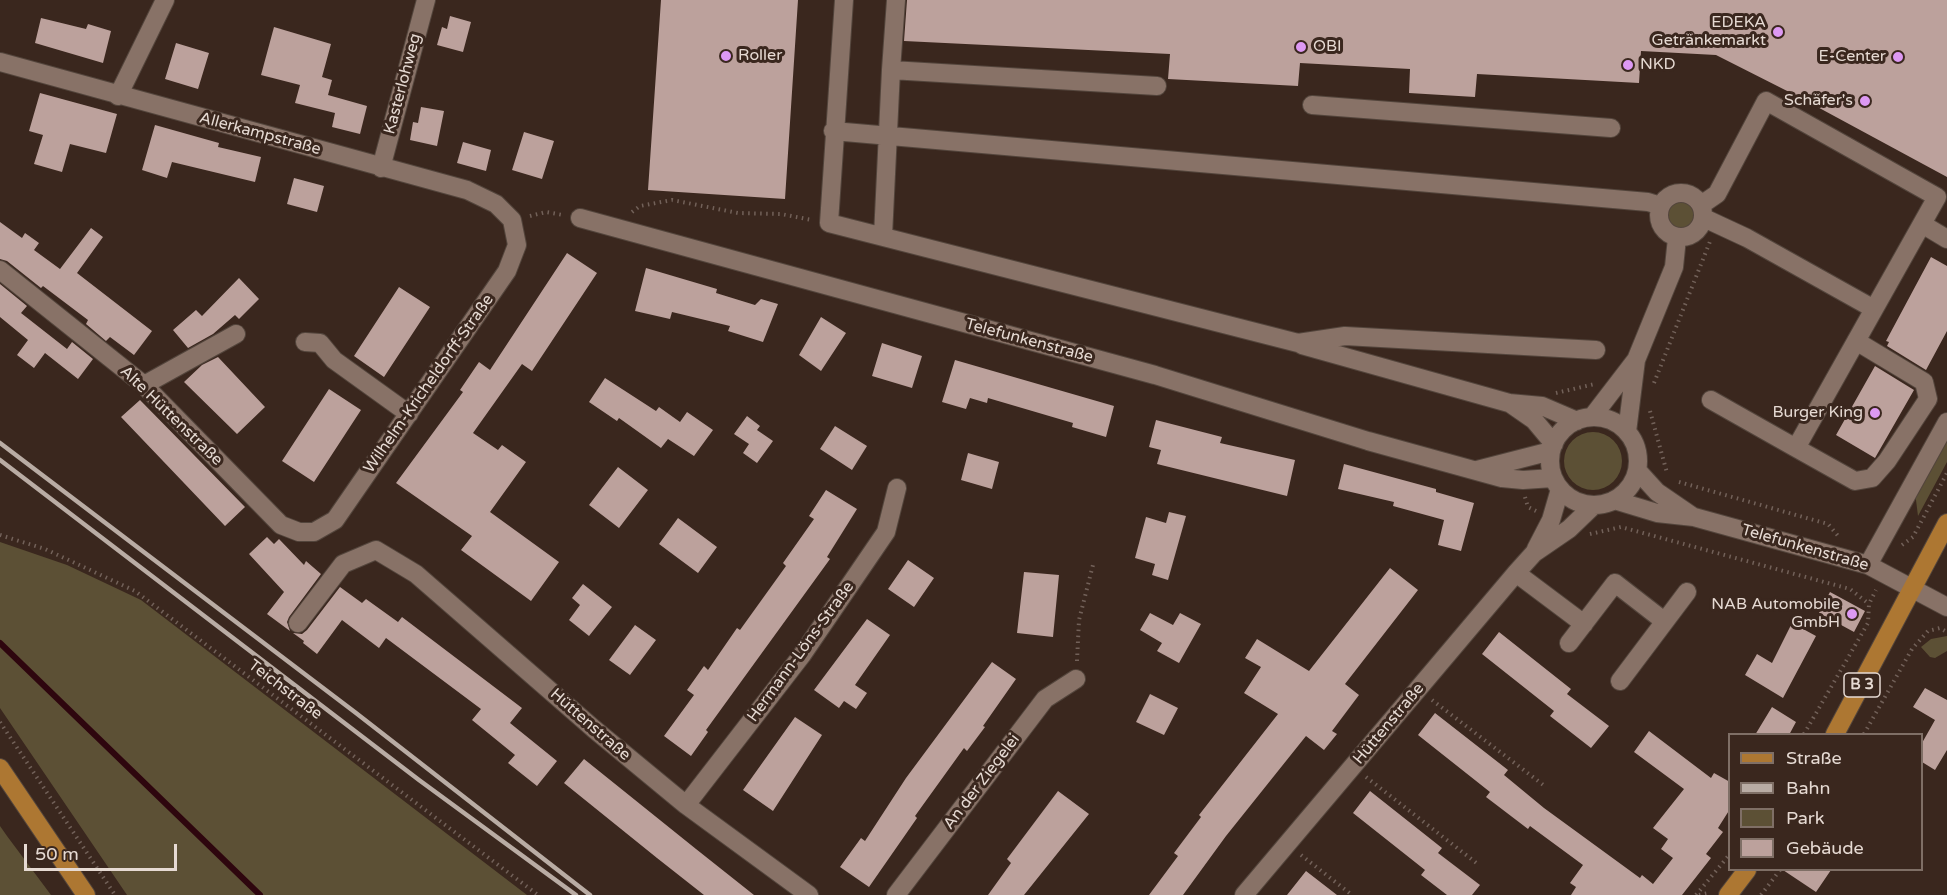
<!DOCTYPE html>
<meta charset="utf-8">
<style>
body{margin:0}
#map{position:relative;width:1947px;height:895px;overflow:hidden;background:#3a271e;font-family:"Varela Round",sans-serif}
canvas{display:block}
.legend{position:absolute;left:1728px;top:733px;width:195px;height:138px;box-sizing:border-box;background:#3a271e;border:2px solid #7f6f66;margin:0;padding:8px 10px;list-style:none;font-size:18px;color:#e6dad3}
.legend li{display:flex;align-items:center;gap:12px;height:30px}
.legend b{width:30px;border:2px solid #7f6f66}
.scale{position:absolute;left:24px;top:844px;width:153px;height:27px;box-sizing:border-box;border:3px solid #e6dad3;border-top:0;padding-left:8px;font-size:18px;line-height:21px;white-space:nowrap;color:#e6dad3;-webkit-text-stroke:4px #3a271e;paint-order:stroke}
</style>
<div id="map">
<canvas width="1947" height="895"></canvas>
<ul class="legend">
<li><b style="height:8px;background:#ad7732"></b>Straße</li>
<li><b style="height:8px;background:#b9aca4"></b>Bahn</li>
<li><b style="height:16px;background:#5c5035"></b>Park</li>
<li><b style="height:16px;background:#bca19c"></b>Gebäude</li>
</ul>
<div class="scale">50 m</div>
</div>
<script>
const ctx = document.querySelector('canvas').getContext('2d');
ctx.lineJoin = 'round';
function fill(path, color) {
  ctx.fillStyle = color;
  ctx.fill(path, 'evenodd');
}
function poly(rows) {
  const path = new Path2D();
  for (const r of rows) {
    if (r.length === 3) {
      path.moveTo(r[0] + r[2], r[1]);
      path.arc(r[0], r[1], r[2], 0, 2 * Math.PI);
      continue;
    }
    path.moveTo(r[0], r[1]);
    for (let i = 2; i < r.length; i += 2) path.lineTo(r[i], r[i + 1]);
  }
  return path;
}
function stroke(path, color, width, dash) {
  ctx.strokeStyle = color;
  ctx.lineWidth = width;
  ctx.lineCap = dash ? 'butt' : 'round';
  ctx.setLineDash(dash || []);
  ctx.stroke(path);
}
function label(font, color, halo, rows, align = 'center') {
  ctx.font = font + ' "Varela Round",sans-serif';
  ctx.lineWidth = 6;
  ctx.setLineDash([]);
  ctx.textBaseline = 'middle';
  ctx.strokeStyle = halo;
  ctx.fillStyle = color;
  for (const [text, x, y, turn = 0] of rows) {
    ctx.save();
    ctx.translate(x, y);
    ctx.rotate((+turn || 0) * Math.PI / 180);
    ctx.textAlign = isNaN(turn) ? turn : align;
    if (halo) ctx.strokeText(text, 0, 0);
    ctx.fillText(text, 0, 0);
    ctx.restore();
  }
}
const green = poly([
 [1681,215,13],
 [1593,461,29],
 [1947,439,1947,462,1918,516,1915,492],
 [0,542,67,565,141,600,527,895,127,895,0,708],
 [1947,636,1947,651,1935,658,1930,657,1921,647,1931,639],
 [0,826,7,836,51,895,0,895]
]);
const stream = poly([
 [0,643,260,895]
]);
const building = poly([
 [661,0,798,0,785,199,648,190],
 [907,0,1947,0,1947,177,1799,97,1716,55,1641,51,1639,83,1477,74,1475,97,1409,93,1410,69,1300,63,1298,86,1168,79,1170,54,904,41],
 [450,16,471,22,463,52,437,45,442,27,447,29],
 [41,18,86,29,88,24,111,31,103,63,35,43],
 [274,27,331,44,322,77,332,80,328,95,367,106,360,134,332,127,335,113,295,103,300,85,261,75],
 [176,43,209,53,198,89,165,79],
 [40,93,117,114,106,153,70,144,62,172,34,164,43,135,29,131],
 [421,107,444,111,437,146,410,140,413,122,418,123],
 [155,125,219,143,218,147,261,157,255,182,172,162,167,178,142,170],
 [524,132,554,141,542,179,512,170],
 [463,142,491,150,486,171,457,163],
 [294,178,324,186,317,212,287,204],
 [0,222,22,238,25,233,39,243,34,250,60,269,91,228,103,237,77,273,152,331,134,355,110,337,106,341,86,324,88,320,43,286,41,288,7,261,0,259],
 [567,253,597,273,532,371,522,364,473,433,498,450,502,445,526,462,490,512,559,562,531,601,461,550,472,536,396,483,463,392,460,390,479,362,490,370],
 [1931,257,1947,266,1947,331,1926,370,1887,346,1889,342,1886,341],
 [646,268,717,289,716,293,755,305,761,299,778,304,763,342,728,331,730,326,672,312,670,319,635,311],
 [239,278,259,299,239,319,235,315,213,334,188,348,173,330,196,310,202,316],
 [0,284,27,306,21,313,67,349,72,342,93,359,78,379,45,353,34,368,17,355,28,340,0,317],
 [399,287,430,307,384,377,354,356],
 [821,317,846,333,821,371,799,355],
 [882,343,922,356,912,388,872,376],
 [218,357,265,407,237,434,184,382,202,365],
 [955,360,1114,406,1106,437,1072,427,1073,423,988,398,987,403,970,398,966,409,942,402],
 [1875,366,1914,390,1875,458,1836,435],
 [605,378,656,411,659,407,680,422,687,412,713,430,694,456,668,439,661,448,619,418,617,421,589,402],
 [329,389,361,410,314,482,282,461],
 [140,400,245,507,225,526,121,417],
 [747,416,760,426,757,430,773,441,757,463,743,453,749,444,734,434],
 [1156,420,1222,437,1220,443,1295,460,1287,496,1157,464,1161,450,1149,447],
 [835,426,867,446,852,470,820,449],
 [968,453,999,462,992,489,961,480],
 [1344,464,1436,489,1436,492,1474,503,1461,551,1438,545,1444,520,1393,506,1394,502,1338,489],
 [618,467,648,490,619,528,589,505],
 [826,490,857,509,827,557,830,559,706,730,708,732,691,756,664,736,694,695,687,690,704,666,708,670,737,628,740,630,786,566,783,563,814,519,809,516],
 [1169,512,1186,516,1168,580,1152,575,1155,564,1135,558,1146,517,1166,523],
 [678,518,717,547,698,573,659,544],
 [267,537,274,544,279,539,304,565,306,561,321,574,289,617,287,622,290,631,267,614,284,592,249,554],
 [908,560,934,578,914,607,888,589],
 [1390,568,1418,590,1345,684,1359,695,1332,731,1337,734,1324,750,1306,736,1226,836,1183,895,1149,895,1178,856,1174,853,1201,817,1199,815,1278,714,1244,693,1261,667,1245,658,1257,639,1309,671],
 [1024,572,1059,575,1053,637,1017,633],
 [583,584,612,607,589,636,569,620,580,605,572,598],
 [340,587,362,603,366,599,398,622,402,617,522,708,510,723,557,761,537,786,508,763,515,755,472,720,481,709,386,638,379,648,342,620,317,654,303,643,304,641,293,633,302,634,307,630],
 [1830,592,1865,611,1854,632,1819,613],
 [1150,613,1173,625,1180,613,1201,624,1179,663,1157,651,1162,643,1140,630],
 [867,619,890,635,855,685,867,693,856,709,844,701,839,708,814,690],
 [1792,623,1816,636,1783,698,1745,675,1757,654,1772,663],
 [635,625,656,640,630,675,609,660],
 [1499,632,1571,689,1567,694,1609,726,1591,748,1550,716,1554,711,1482,654],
 [992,662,1016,679,983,726,985,727,967,751,964,748,915,816,917,818,869,887,840,867,861,838,865,841,906,778],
 [1925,688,1947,700,1947,750,1935,770,1922,762,1922,743,1935,720,1913,707],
 [1150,694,1178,708,1164,735,1136,722],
 [1772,707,1796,722,1789,735,1755,735],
 [1435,713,1508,770,1504,775,1544,808,1640,878,1642,875,1653,884,1673,858,1661,849,1668,839,1653,828,1684,789,1634,752,1649,731,1711,778,1714,773,1730,782,1730,809,1718,828,1723,832,1706,854,1711,858,1682,895,1571,895,1576,887,1570,883,1583,865,1530,826,1528,829,1486,797,1490,792,1418,735],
 [795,717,822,735,773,811,743,790],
 [584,759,696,849,754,895,704,895,657,858,564,783],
 [1058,791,1089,814,1024,895,988,895,1011,863,1007,859],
 [1370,791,1442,848,1438,853,1480,885,1472,895,1447,895,1421,875,1425,870,1353,813],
 [1783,870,1831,870,1816,892],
 [1306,871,1337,895,1287,895]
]);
const path = poly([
 [632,212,640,206,672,200,738,213,781,214,812,220],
 [530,216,546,212,563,215],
 [1654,383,1711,239],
 [1556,393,1595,384],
 [1650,411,1667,473],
 [1679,482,1828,524,1839,537],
 [1525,497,1528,507,1536,511],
 [1590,534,1621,527,1850,589,1869,604],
 [0,535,45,549,135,591,538,895],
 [1902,545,1913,537,1947,473],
 [1077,661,1079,620,1094,561],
 [1432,700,1546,787],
 [0,722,115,895],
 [1804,734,1868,623,1869,604,1876,590],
 [1864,734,1912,649,1928,631,1940,628,1947,632],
 [1366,777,1479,865],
 [1301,855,1352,895],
 [1696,895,1730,854],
 [1699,895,1709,893],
 [1761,895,1780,870]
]);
const minor = poly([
 [844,0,829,223,1298,343,1345,336,1596,350],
 [0,62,467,190,496,204,512,220,517,245,507,271,335,520,314,532,299,532,281,525,144,385,0,270],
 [891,70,896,0],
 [118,96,165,0],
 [1312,105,1611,128],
 [833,131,1648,202,1661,206],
 [381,168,426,0],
 [1681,215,22],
 [1701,205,1717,194,1766,101,1937,197,1796,448,1711,400],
 [580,218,1155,375,1368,441,1502,478,1523,480,1553,478],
 [1704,218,1747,238,1874,309],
 [1922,224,1947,239],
 [883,236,891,70,1157,86],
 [305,342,320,343,334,360,409,414],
 [1302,345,1509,403,1542,406,1577,421],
 [144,385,236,334],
 [1511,404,1534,420,1554,444],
 [1592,417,1635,361],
 [1594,461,44],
 [1627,432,1636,360,1674,267,1677,238],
 [1796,448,1855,481,1872,478,1887,461,1928,399,1924,382,1856,341],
 [1477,470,1551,451],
 [1637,470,1657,492,1692,516],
 [1614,500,1657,513,1694,517,1868,565,1947,607],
 [1536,549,1551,520,1560,489],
 [1868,565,1947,422],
 [1516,573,1584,624],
 [298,623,343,564,376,550,416,574,594,729,686,805,809,895],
 [1569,643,1615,583,1664,621],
 [1620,681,1687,592],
 [686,805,802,655,886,532,897,488],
 [896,895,1045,699,1076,679],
 [1244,895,1516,573,1534,553,1569,529,1594,505]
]);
const major = poly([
 [1835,734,1947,523],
 [0,768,86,895],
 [1728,895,1747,870]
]);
const rail = poly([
 [0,443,356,713,590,895],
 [0,460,419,780,576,895]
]);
const markers = [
 [1778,32,6,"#dd99f3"],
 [1301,47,6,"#dd99f3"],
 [726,56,6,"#dd99f3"],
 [1898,57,6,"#dd99f3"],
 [1628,65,6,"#dd99f3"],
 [1865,101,6,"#dd99f3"],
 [1875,413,6,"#dd99f3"],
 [1852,614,6,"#dd99f3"]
];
const shields = [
 [1862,685,36]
];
const shieldNames = [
 ["B 3",1862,685]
];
const poiNames = [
 ["EDEKA",1766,23],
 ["Getränkemarkt",1766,41],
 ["OBI",1313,47,"left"],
 ["Roller",738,56,"left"],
 ["E-Center",1886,57],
 ["NKD",1640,65,"left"],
 ["Schäfer's",1853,101],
 ["Burger King",1863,413],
 ["NAB Automobile",1840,605],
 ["GmbH",1840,623]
];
const streetNames = [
 ["Kasterlohweg",403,84,-75],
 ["Allerkampstraße",260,134,15],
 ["Telefunkenstraße",1029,341,15],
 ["Wilhelm-Kricheldorff-Straße",429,384,-55],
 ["Alte Hüttenstraße",171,416,44],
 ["Telefunkenstraße",1805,548,16],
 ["Hermann-Löns-Straße",801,652,-54],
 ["Teichstraße",285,690,37],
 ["Hüttenstraße",1389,724,-50],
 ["Hüttenstraße",590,725,41],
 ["An der Ziegelei",982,782,-53]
];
fill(green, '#5c5035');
stroke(stream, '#2e060e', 6);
fill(building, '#bca19c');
stroke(minor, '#53453c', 20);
stroke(major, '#53453c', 20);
stroke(path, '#726159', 4, [1.5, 4.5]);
stroke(minor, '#887267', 18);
stroke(major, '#ad7732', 18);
stroke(rail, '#b9aca4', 4.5);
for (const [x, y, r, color] of markers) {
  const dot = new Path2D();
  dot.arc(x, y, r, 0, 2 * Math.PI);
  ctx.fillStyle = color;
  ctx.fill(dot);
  stroke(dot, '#3a271e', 2);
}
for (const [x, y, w] of shields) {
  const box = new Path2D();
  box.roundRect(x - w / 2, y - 12, w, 24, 4.5);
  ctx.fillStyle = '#3a271e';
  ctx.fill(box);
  stroke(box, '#e6dad3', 1.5);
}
label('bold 15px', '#e6dad3', null, shieldNames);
label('16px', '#e6dad3', '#3a271e', poiNames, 'right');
label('16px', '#e6dad3', '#3a271e', streetNames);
</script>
